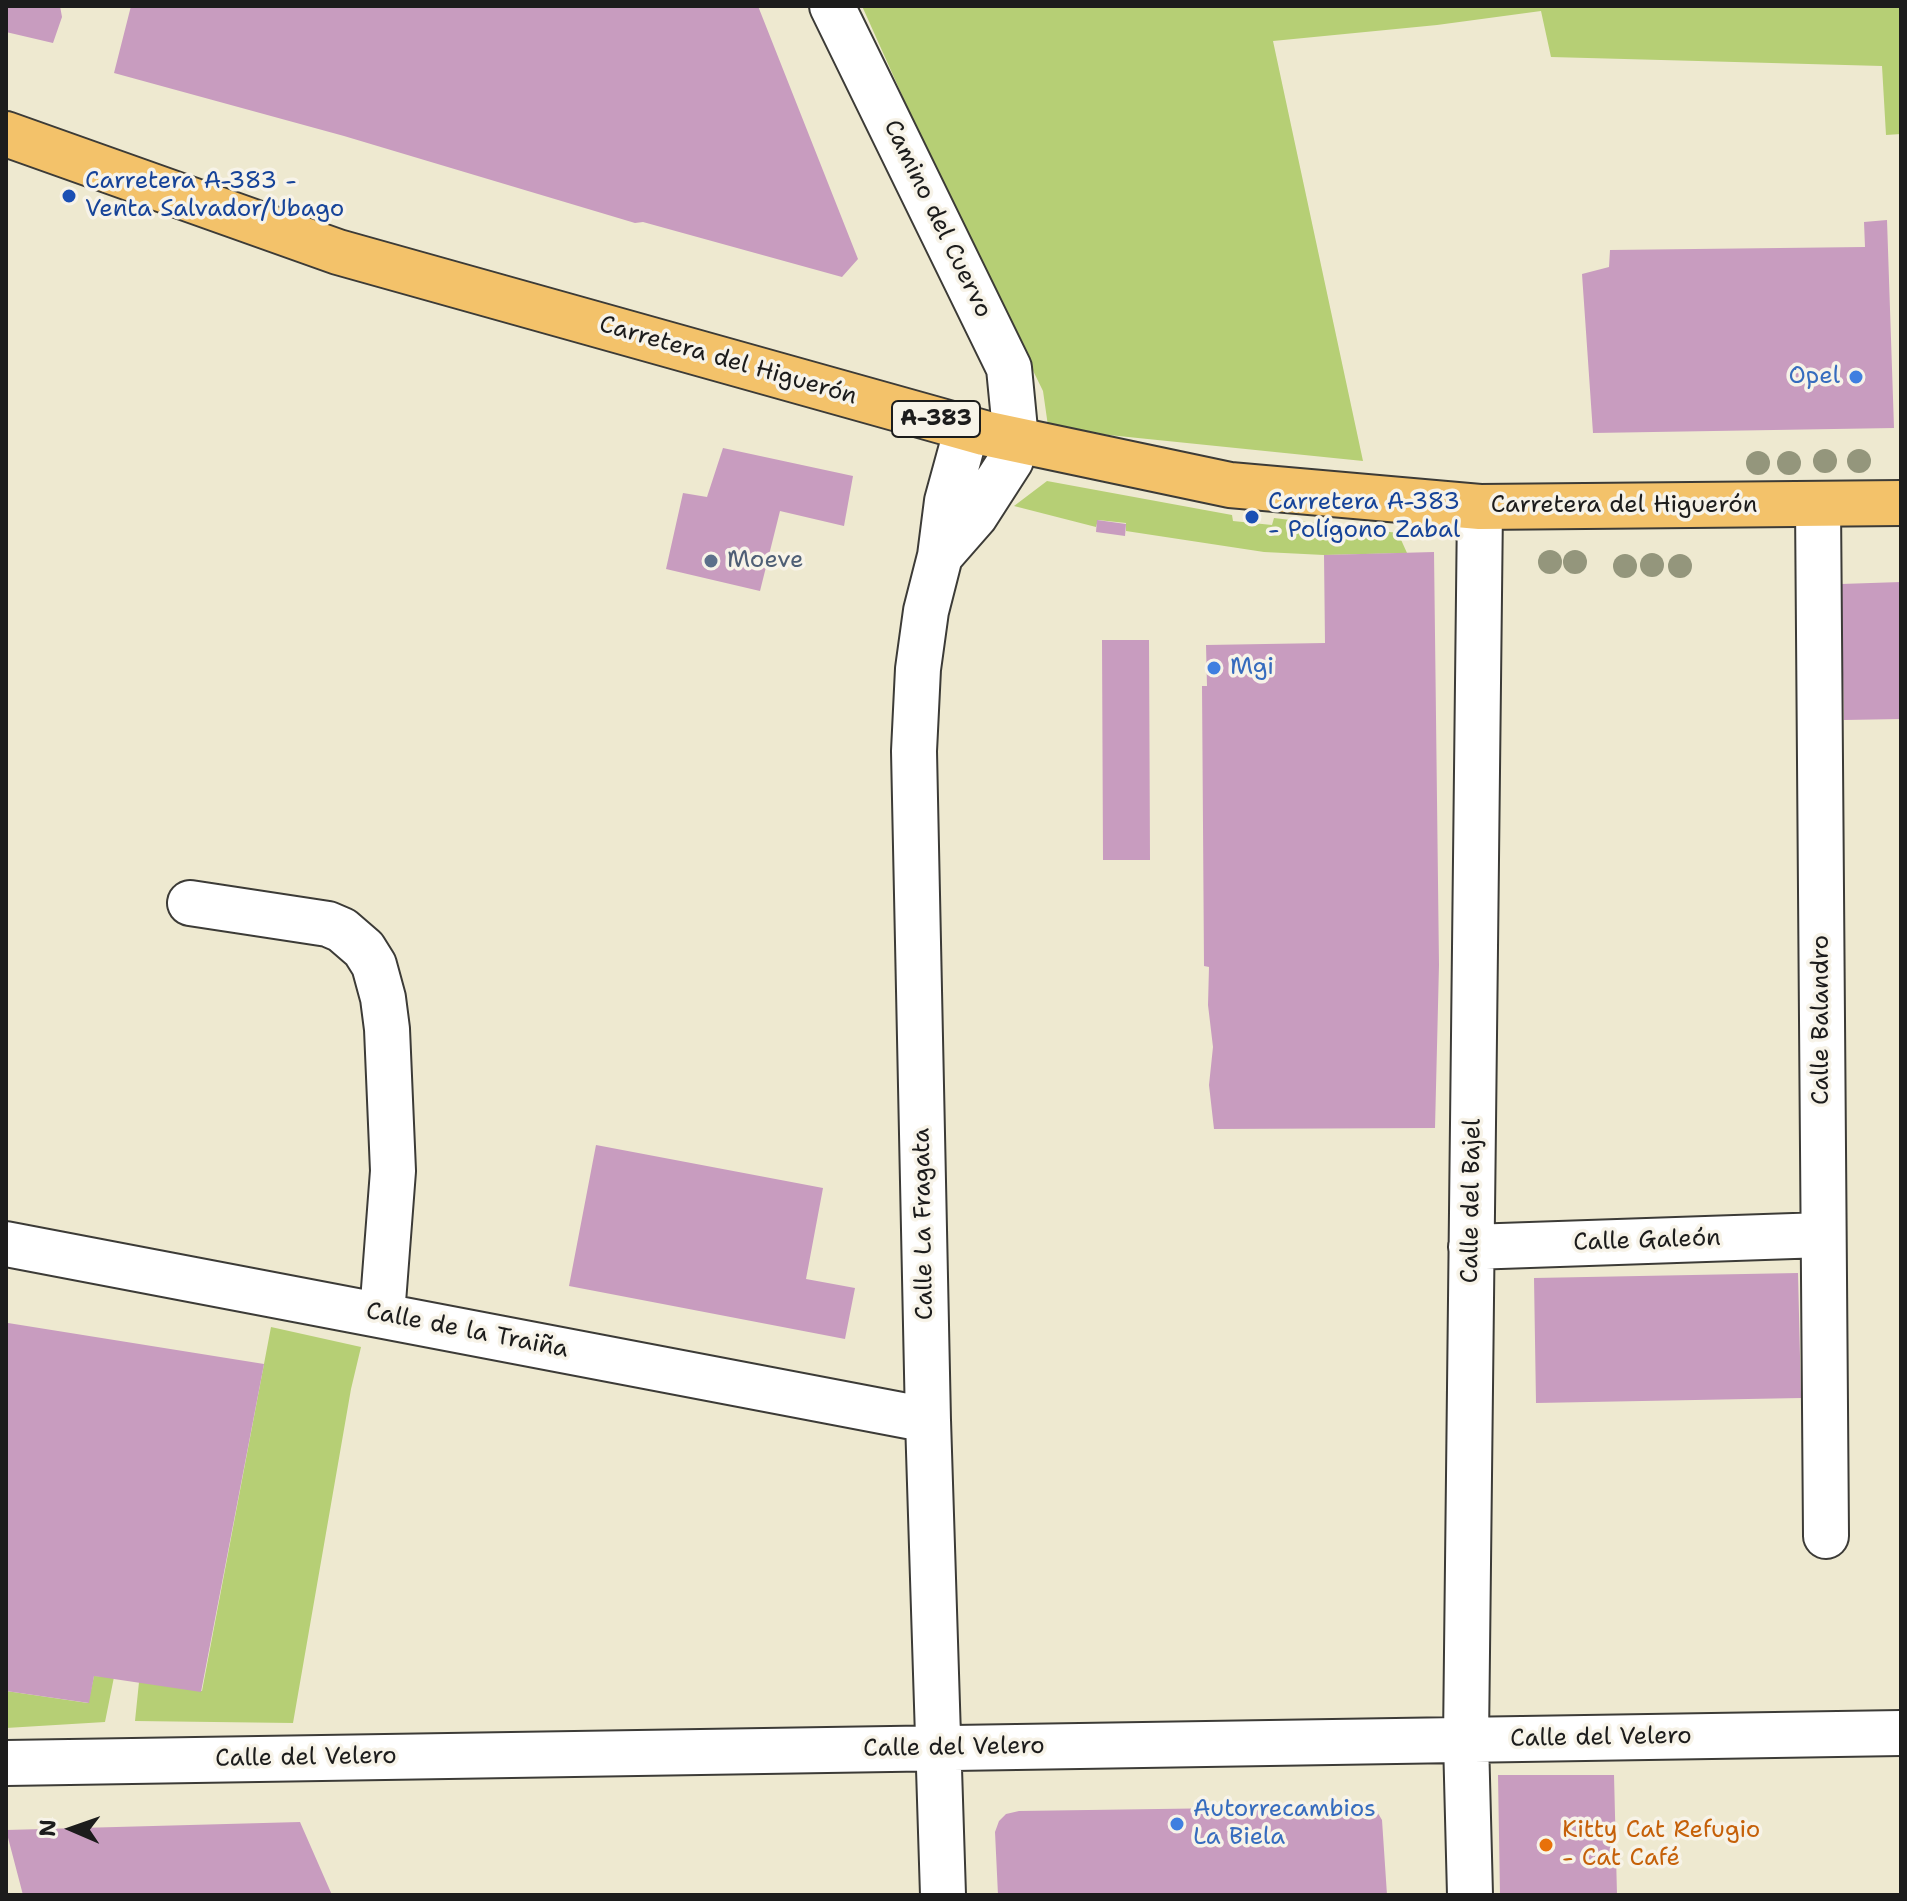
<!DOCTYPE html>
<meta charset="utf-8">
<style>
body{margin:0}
#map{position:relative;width:1907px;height:1901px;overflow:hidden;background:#eee9d0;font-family:"Shantell Sans",sans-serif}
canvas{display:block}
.frame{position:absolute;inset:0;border:8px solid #1c1c1c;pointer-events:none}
.north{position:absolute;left:32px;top:1789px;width:80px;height:80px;-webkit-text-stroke:6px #f7f3e8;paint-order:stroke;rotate:272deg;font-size:22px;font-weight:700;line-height:32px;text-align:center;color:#1c1c1c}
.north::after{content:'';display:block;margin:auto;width:28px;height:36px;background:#1c1c1c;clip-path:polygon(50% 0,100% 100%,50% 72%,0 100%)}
</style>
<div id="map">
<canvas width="1907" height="1901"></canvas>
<div class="frame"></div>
<div class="north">N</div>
</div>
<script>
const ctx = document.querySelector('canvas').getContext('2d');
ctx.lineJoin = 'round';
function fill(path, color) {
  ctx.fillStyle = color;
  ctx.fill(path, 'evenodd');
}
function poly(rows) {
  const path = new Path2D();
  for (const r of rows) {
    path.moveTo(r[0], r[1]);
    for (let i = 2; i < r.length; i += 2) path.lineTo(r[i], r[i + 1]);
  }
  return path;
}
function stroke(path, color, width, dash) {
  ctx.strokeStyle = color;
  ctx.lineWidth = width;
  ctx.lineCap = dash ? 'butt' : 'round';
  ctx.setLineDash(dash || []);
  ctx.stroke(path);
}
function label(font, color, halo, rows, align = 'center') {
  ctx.font = font + ' "Shantell Sans",sans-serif';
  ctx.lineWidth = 7;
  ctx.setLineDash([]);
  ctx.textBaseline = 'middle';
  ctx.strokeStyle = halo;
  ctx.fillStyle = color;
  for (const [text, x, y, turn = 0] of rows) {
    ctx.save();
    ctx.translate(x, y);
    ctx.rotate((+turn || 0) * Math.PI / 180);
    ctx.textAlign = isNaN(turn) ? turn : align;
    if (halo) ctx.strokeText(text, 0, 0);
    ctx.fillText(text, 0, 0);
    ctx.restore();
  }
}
const green = poly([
 [862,6,1901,6,1901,134,1886,135,1882,66,1551,57,1541,11,1437,25,1273,41,1363,461,1089,433,1048,426,1043,391,946,193],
 [1047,481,1232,515,1233,521,1272,525,1274,518,1398,533,1407,553,1324,555,1264,552,1126,531,1126,523,1098,520,1096,527,1014,506],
 [271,1327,361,1347,351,1389,293,1723,135,1721,139,1682,202,1691],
 [94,1676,114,1677,105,1722,6,1728,6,1691,88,1703]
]);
const building = poly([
 [6,6,60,6,62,17,53,43,6,32],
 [131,6,758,6,858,259,842,277,643,222,635,223,344,136,114,73],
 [1887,220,1894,428,1593,433,1582,274,1609,267,1610,250,1865,247,1864,222],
 [723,448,853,476,844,526,780,511,760,591,666,569,683,493,707,497],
 [1097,520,1126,524,1125,536,1096,532],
 [1434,552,1439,965,1435,1128,1214,1129,1209,1085,1213,1047,1208,1005,1209,967,1204,966,1202,686,1207,686,1206,645,1325,643,1324,555],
 [1901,582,1901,719,1844,720,1841,584],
 [1102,640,1149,640,1150,860,1103,860],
 [596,1145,823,1188,806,1279,855,1288,845,1339,569,1286],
 [1798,1273,1801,1398,1536,1403,1534,1278],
 [8,1323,264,1364,201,1692,94,1676,89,1703,6,1691,6,1335],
 [1498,1775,1614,1775,1617,1895,1500,1895],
 [1367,1806,1376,1810,1382,1820,1387,1895,998,1895,995,1832,999,1821,1006,1814,1019,1811],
 [300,1822,332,1895,23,1895,6,1830]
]);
const minor = poly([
 [832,6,1009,368,1016,440,1011,460,975,516,940,556],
 [1818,504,1826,1536],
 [190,903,328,924,342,930,364,949,374,965,383,998,387,1029,393,1171,382,1315],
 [6,1244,928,1420],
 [1471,1247,1823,1235],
 [6,1763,1901,1733],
 [943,1895,928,1420,914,751,918,669,926,611,940,556,947,501,967,428],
 [1470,1895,1466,1740,1480,507]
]);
const major = poly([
 [6,134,338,252,984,433,1230,485,1480,507,1901,503]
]);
const trees = [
 [1825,461],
 [1859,461],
 [1758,463],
 [1789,463],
 [1550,562],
 [1575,562],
 [1652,565],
 [1625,566],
 [1680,566]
];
const markers = [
 [69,196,8,"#1a4fb4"],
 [1856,377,8,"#3f7fe0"],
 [1252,517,8,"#1a4fb4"],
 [711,561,8,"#5c6f8a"],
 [1214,668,8,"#3f7fe0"],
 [1177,1824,8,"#3f7fe0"],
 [1546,1845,8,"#e8710a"]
];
const shields = [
 [936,419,88]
];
const shieldNames = [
 ["A-383",936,419]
];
const transitNames = [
 ["Carretera A-383 -",85,182],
 ["Venta Salvador/Ubago",85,210],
 ["Carretera A-383",1268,503],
 ["- Polígono Zabal",1268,531]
];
const streetNames = [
 ["Camino del Cuervo",937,219,64],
 ["Carretera del Higuerón",728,361,16],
 ["Carretera del Higuerón",1624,506],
 ["Calle Balandro",1822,1020,-90],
 ["Calle del Bajel",1472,1201,-89],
 ["Calle La Fragata",924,1224,-91],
 ["Calle Galeón",1647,1241,-2],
 ["Calle de la Traiña",467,1331,11],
 ["Calle del Velero",1601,1738,-1],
 ["Calle del Velero",954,1748,-1],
 ["Calle del Velero",306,1758,-1]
];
const shopNames = [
 ["Opel",1840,377,"right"],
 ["Mgi",1230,668],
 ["Autorrecambios",1193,1810],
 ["La Biela",1193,1838]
];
const serviceNames = [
 ["Moeve",727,561]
];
const foodNames = [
 ["Kitty Cat Refugio",1562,1831],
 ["- Cat Café",1562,1859]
];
fill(green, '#b6cf75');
fill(building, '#c89cbf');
stroke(minor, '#3c3b37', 48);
stroke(major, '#3c3b37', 48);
stroke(minor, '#fff', 44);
stroke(major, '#f3c26a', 44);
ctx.fillStyle = '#94967c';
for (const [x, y] of trees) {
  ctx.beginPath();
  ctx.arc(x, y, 12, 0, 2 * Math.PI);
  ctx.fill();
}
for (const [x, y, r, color] of markers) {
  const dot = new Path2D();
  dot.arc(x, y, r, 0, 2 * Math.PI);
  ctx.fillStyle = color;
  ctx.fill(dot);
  stroke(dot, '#f7f3e8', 3);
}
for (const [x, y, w] of shields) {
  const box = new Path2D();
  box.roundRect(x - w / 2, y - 18, w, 36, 6);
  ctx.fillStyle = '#f7f3e8';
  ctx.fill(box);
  stroke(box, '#1c1c1c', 2);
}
label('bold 22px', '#1c1c1c', null, shieldNames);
label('24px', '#164399', '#f7f3e8', transitNames, 'left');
label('24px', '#1c1c1c', '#f7f3e8', streetNames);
label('24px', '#366cbe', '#f7f3e8', shopNames, 'left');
label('24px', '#4e5e75', '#f7f3e8', serviceNames, 'left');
label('24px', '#c56008', '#f7f3e8', foodNames, 'left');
</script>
